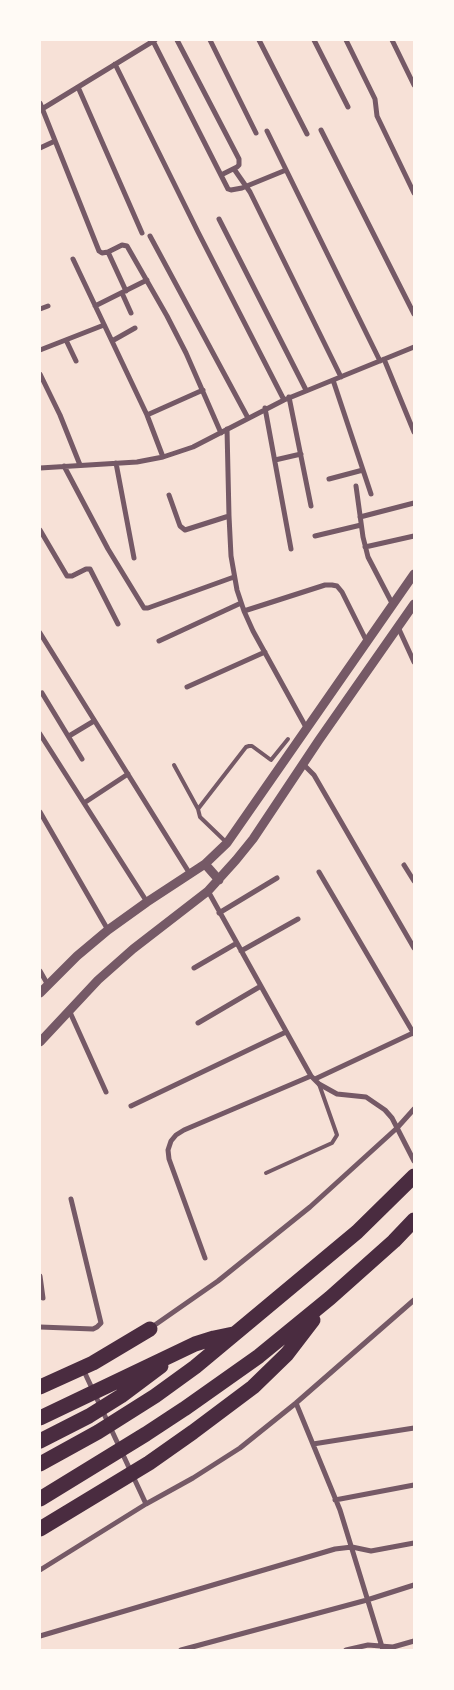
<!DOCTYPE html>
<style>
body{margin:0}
#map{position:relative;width:454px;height:1690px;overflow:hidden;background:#f7e1d7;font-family:"Archivo Narrow",sans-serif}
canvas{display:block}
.frame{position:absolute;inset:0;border:41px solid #fffaf5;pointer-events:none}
</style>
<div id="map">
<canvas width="454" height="1690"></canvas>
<div class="frame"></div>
</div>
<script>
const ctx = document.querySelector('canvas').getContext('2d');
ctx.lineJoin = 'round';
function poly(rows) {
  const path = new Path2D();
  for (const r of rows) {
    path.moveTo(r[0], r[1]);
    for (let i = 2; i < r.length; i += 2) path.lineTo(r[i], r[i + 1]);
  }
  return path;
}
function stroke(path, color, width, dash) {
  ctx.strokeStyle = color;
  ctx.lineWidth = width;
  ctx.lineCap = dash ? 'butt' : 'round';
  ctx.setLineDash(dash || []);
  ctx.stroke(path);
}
const service = poly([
 [174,765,198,809,200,817,226,842],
 [198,809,246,747,249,746,252,746,271,760,288,739],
 [266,1173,332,1143,337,1135,319,1084]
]);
const minor = poly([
 [177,40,239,159,239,165,237,167,221,175],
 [210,40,256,133],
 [259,40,307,134],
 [314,40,348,107],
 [346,40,375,99,377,116,414,193],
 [392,40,414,85],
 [153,41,228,189,231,190,242,188,286,170],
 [115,64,198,232,284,400],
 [78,87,142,233],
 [40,103,99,251,102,253,108,252,126,291],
 [42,109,155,40],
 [321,130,414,314],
 [267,131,380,361],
 [40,148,55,141],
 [234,169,250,192,341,377],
 [219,219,306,390],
 [150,236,248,418],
 [108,252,122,245,127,246,167,316,186,353,221,433],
 [73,259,147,415,163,457],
 [122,293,131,313],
 [95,306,147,280],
 [40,309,48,306],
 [66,340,76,361],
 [112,341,135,328],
 [40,350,104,325],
 [384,359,414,432],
 [40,374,60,415,80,465],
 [333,380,371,494],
 [289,397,311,506],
 [265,408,291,549],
 [147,415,203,390],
 [227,429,229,516,231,556,237,590,244,611,253,631,307,729],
 [275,460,301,454],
 [116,463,134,558],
 [64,466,108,549,144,608,148,608,234,577],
 [40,468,137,462,163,457,193,447,284,400,414,347],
 [329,479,363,470],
 [356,486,363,537,368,557,393,605],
 [169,495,180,526,185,530,229,516],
 [360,517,414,503],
 [40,530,67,576,72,576,86,569,90,569,118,624],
 [315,536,361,525],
 [365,547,414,536],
 [244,611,325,585,332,585,337,586,342,592,367,642],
 [398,627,414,662],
 [40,633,190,874],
 [159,641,241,603],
 [187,687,265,652],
 [42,693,82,759],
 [40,734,147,902],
 [69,736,94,721],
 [303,764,314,775,414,948],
 [84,803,128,774],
 [40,812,108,930],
 [404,865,414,881],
 [319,872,414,1034],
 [208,891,311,1076,319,1084,337,1094,366,1097,385,1110,392,1118,414,1161],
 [219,913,277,878],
 [241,951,298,919],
 [194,968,237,943],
 [40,971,48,985],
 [69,1010,106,1092],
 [198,1023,261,986],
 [315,1079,413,1033],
 [131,1106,286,1032],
 [205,1258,169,1159,168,1150,171,1141,176,1135,184,1130,311,1076],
 [40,1276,43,1298],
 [40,1327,93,1329,97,1327,101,1323,71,1199],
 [152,1327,218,1281,310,1207,397,1128,414,1109],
 [83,1369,146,1504],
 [296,1403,340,1510,383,1650],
 [313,1444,414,1428],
 [335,1500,414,1485],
 [40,1570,146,1504,193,1478,240,1448,296,1403,414,1300],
 [40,1636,335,1549,352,1547,371,1551,414,1543],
 [181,1650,367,1600,414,1585],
 [346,1650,368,1645,393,1647,414,1641]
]);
const tertiary = poly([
 [205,864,219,880],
 [40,993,77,956,108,930,147,902,205,864,227,843,414,574],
 [40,1042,98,980,133,949,208,891,236,860,253,839,319,740,414,604]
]);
const motorway = poly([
 [40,1387,93,1363,150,1329],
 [40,1418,195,1344,214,1338,233,1334],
 [40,1441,89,1416,121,1396,161,1366],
 [40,1464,98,1432,155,1396,195,1367,357,1232,414,1176],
 [40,1499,146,1434,184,1409,259,1356,330,1298,394,1241,414,1220],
 [40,1529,149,1463,193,1432,253,1387,287,1354,313,1320]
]);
stroke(service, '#755966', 4);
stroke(minor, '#755966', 5);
stroke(tertiary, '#755966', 9);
stroke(motorway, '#4a2c40', 15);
</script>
